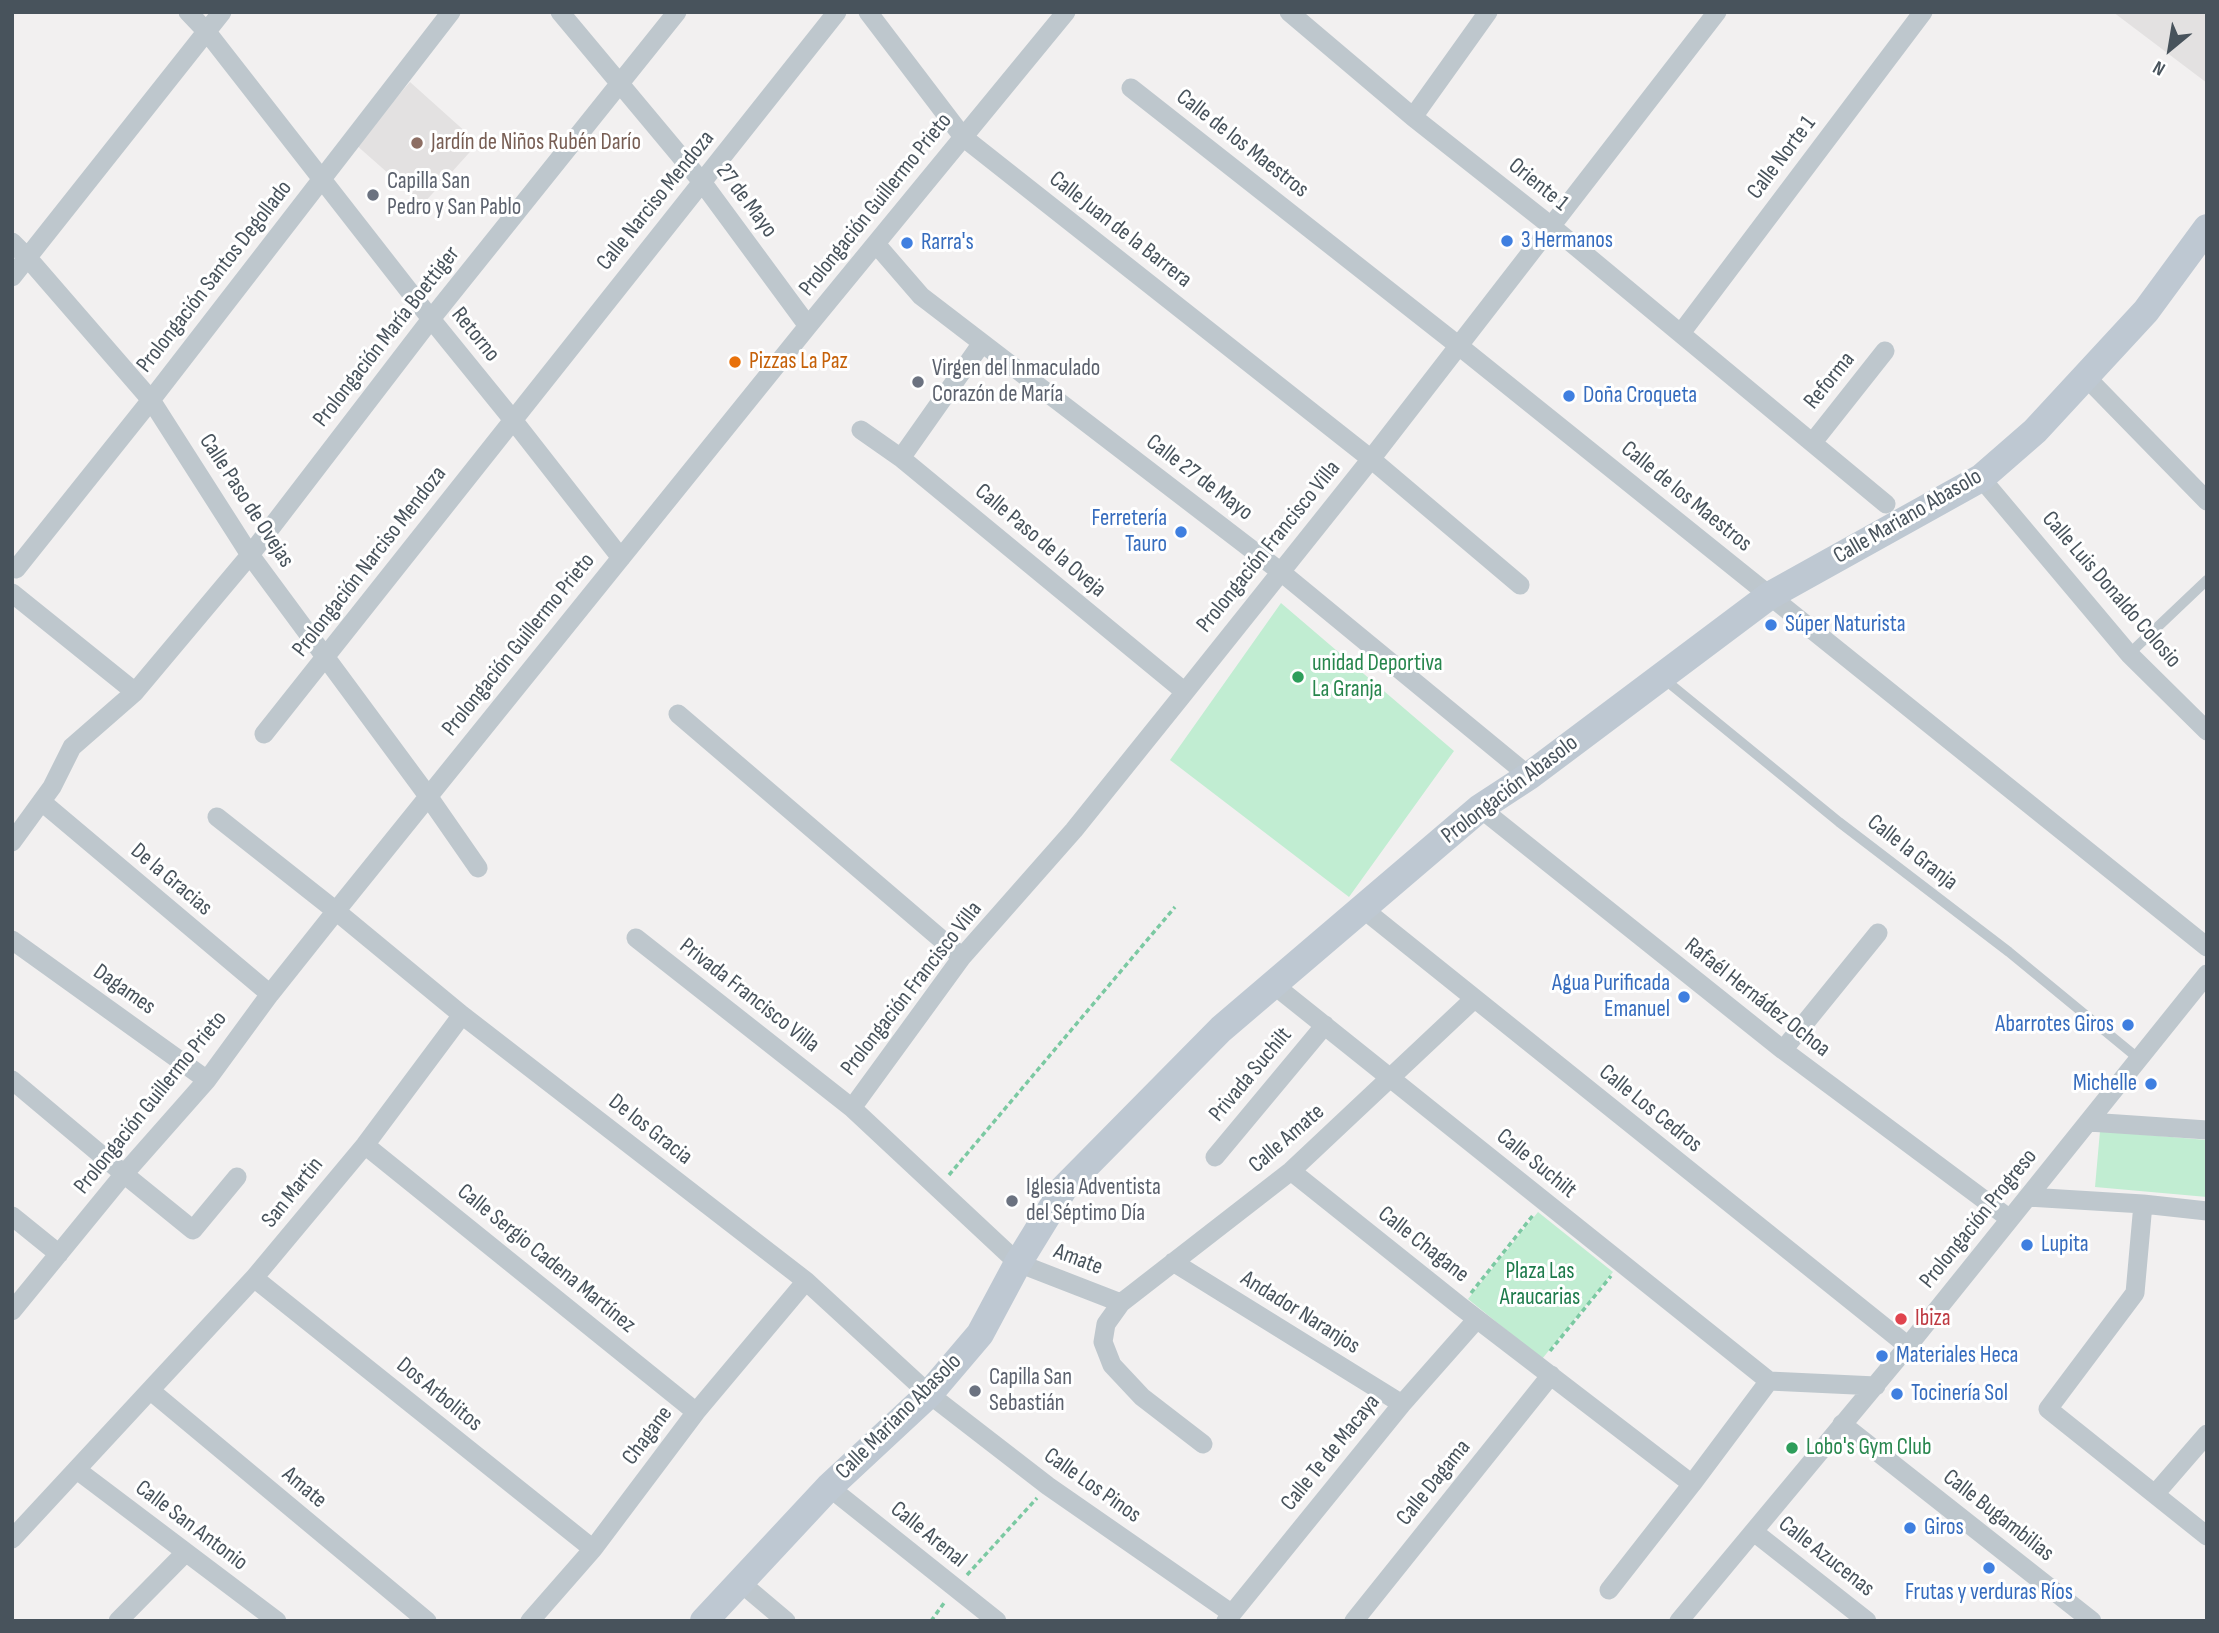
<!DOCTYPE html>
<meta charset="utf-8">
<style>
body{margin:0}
#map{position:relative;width:2219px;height:1633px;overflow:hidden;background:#f2f0f0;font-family:"Sofia Sans Condensed",sans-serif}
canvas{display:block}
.frame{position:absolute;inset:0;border:14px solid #48535c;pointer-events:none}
.north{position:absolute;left:2135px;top:14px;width:70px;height:70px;-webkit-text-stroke:5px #fff;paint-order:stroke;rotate:210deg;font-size:19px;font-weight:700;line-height:28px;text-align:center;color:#48535c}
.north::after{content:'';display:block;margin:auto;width:24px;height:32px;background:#48535c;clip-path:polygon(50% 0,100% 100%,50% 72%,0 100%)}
</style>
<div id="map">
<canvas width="2219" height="1633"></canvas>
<div class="frame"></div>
<div class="north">N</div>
</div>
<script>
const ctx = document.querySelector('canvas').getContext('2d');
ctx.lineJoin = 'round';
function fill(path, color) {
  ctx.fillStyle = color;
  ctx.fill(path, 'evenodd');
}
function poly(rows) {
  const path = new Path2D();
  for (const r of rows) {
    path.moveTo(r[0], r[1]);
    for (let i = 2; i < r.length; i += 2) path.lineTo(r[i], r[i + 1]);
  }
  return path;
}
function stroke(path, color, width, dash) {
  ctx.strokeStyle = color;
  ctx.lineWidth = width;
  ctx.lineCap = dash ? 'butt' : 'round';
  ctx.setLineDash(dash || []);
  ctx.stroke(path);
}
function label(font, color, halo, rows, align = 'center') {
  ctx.font = font + ' "Sofia Sans Condensed",sans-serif';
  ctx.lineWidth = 6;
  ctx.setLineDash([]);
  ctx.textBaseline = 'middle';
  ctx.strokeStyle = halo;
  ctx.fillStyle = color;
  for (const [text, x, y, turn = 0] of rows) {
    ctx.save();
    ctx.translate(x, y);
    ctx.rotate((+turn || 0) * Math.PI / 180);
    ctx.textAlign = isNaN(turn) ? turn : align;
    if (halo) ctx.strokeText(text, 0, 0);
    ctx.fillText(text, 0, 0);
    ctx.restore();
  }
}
const education = poly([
 [2113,12,2207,12,2207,83],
 [410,82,478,143,423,204,355,144]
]);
const green = poly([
 [1281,603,1454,751,1349,897,1170,760],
 [2100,1131,2207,1140,2207,1197,2095,1187],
 [1538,1212,1613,1272,1542,1359,1468,1299]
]);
const path = poly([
 [949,1175,1175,907],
 [1471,1293,1534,1214],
 [1550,1351,1611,1276],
 [967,1575,1037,1498],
 [931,1621,944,1603]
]);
const lane = poly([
 [2129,654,2207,580],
 [1664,679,1839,822,2009,952,2139,1059]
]);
const street = poly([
 [188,12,207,32,431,319,513,420,621,558],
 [560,12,702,182,808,326],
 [868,12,963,137,1371,459,1520,585],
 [1289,12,1413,117,1551,226,1886,504],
 [1131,88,1459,346,2207,947],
 [1413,117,1488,12],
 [12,242,27,257,151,400,250,555,428,796,478,868],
 [876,244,921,296,1281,572,1529,776],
 [12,277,222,12],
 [1681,333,1923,12],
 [2085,376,2207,501],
 [861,430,901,458,1185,692],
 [1813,442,1885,351],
 [901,458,982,343],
 [1981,478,2129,654,2207,731],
 [16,569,151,400,451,12],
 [12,593,135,692],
 [678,714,962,957],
 [264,734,837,12],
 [42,802,270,994],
 [1480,808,1783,1050,2010,1219],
 [217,817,336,911,462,1015,806,1281,929,1394,1048,1486,1231,1613],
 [12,842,52,787,72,747,135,692,250,555,431,319,677,12],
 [1362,908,1908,1346],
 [636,938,852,1108,1018,1263,1121,1303],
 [12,940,207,1080],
 [1274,985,1769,1381],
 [1783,1050,1878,933],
 [12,1080,124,1174,193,1230,237,1177],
 [852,1108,962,957,1074,830,1185,692,1371,459,1717,12],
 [2089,1122,2207,1130],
 [365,1145,696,1412],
 [1215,1157,1325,1025],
 [1291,1171,1460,1306,1692,1484],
 [2028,1197,2143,1204,2207,1211],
 [2143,1204,2135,1293,2048,1409,2207,1536],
 [12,1216,59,1254],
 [1173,1262,1402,1404],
 [254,1278,593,1549],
 [12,1311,124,1174,207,1080,270,994,336,911,808,326,1066,12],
 [1769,1381,1876,1386],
 [151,1391,427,1621],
 [1842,1424,2092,1621],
 [1203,1444,1142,1397,1112,1365,1103,1342,1106,1324,1121,1303,1291,1171,1474,999],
 [77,1470,277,1621],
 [829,1487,997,1621],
 [2155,1494,2207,1434],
 [1754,1532,1867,1621],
 [12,1539,254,1278,365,1145,462,1015],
 [741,1583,786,1621],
 [1609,1590,1692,1484,1769,1381],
 [118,1621,185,1553],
 [530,1621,593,1549,696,1412,806,1281],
 [1226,1621,1402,1404,1477,1319],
 [1354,1621,1551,1375],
 [1679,1621,1908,1346,2207,974]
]);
const secondary = poly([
 [704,1621,829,1487,929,1394,980,1334,1018,1263,1064,1188,1221,1029,1480,808,1529,776,1769,596,1981,478,2035,431,2146,311,2207,228]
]);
const markers = [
 [417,143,7,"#8d6e63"],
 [373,195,7,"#6b7280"],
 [1507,241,7,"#3f7fe0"],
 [907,243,7,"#3f7fe0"],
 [735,362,7,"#e8710a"],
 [918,382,7,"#6b7280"],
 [1569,396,7,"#3f7fe0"],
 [1181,532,7,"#3f7fe0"],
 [1771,625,7,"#3f7fe0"],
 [1298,677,7,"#2e9e5b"],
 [1684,997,7,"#3f7fe0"],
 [2128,1025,7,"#3f7fe0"],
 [2151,1084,7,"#3f7fe0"],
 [1012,1201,7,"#6b7280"],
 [2027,1245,7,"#3f7fe0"],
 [1901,1319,7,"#e0444e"],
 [1882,1356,7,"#3f7fe0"],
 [975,1391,7,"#6b7280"],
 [1897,1394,7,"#3f7fe0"],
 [1792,1448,7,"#2e9e5b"],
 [1910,1528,7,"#3f7fe0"],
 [1989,1568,7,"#3f7fe0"]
];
const educationNames = [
 ["Jardín de Niños Rubén Darío",431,143]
];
const streetNames = [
 ["Calle de los Maestros",1242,144,38],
 ["Calle Norte 1",1782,158,-53],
 ["Oriente 1",1538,185,39],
 ["Calle Narciso Mendoza",656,201,-51],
 ["27 de Mayo",746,201,53],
 ["Prolongación Guillermo Prieto",876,205,-51],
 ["Calle Juan de la Barrera",1120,230,38],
 ["Prolongación Santos Degollado",215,277,-52],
 ["Retorno",475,335,51],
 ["Prolongación María Boettiger",387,337,-52],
 ["Reforma",1830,381,-51],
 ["Calle 27 de Mayo",1199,478,37],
 ["Calle de los Maestros",1686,497,39],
 ["Calle Paso de Ovejas",246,501,57],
 ["Calle Mariano Abasolo",1908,517,-30],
 ["Calle Paso de la Oveja",1040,541,40],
 ["Prolongación Francisco Villa",1269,547,-51],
 ["Prolongación Narciso Mendoza",370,562,-52],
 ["Calle Luis Donaldo Colosio",2111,590,49],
 ["Prolongación Guillermo Prieto",519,645,-51],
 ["Prolongación Abasolo",1510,790,-37],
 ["Calle la Granja",1912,853,38],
 ["De la Gracias",171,880,40],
 ["Prolongación Francisco Villa",912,989,-52],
 ["Dagames",124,990,35],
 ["Privada Francisco Villa",749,996,38],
 ["Rafaél Hernádez Ochoa",1757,998,38],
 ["Privada Suchilt",1251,1075,-50],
 ["Prolongación Guillermo Prieto",151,1103,-51],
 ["Calle Los Cedros",1650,1109,39],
 ["De los Gracia",650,1130,38],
 ["Calle Amate",1287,1139,-41],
 ["Calle Suchilt",1536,1164,39],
 ["San Martin",293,1193,-51],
 ["Prolongación Progreso",1979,1219,-51],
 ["Calle Chagane",1423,1245,38],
 ["Calle Sergio Cadena Martínez",546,1259,39],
 ["Amate",1078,1260,21],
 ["Andador Naranjos",1300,1313,32],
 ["Dos Arbolitos",439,1395,39],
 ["Calle Mariano Abasolo",899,1417,-45],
 ["Chagane",648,1436,-53],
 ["Calle Te de Macaya",1331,1453,-51],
 ["Calle Dagama",1434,1483,-51],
 ["Calle Los Pinos",1092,1486,35],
 ["Amate",304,1488,40],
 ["Calle Bugambilias",1998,1516,38],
 ["Calle San Antonio",191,1526,37],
 ["Calle Arenal",928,1535,39],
 ["Calle Azucenas",1826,1557,38]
];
const worshipNames = [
 ["Capilla San",387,182],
 ["Pedro y San Pablo",387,208],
 ["Virgen del Inmaculado",932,369],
 ["Corazón de María",932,395],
 ["Iglesia Adventista",1026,1188],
 ["del Séptimo Día",1026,1214],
 ["Capilla San",989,1378],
 ["Sebastián",989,1404]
];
const shopNames = [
 ["3 Hermanos",1521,241],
 ["Rarra's",921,243],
 ["Doña Croqueta",1583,396],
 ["Ferretería",1167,519,"right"],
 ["Tauro",1167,545,"right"],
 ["Súper Naturista",1785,625],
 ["Agua Purificada",1670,984,"right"],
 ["Emanuel",1670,1010,"right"],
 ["Abarrotes Giros",2114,1025,"right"],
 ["Michelle",2137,1084,"right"],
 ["Lupita",2041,1245],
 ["Materiales Heca",1896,1356],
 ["Tocinería Sol",1911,1394],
 ["Giros",1924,1528],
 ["Frutas y verduras Ríos",1989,1593,"center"]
];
const foodNames = [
 ["Pizzas La Paz",749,362]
];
const leisureNames = [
 ["unidad Deportiva",1312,664],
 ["La Granja",1312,690],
 ["Lobo's Gym Club",1806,1448]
];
const parkNames = [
 ["Plaza Las",1540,1272],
 ["Araucarias",1540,1298]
];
const healthNames = [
 ["Ibiza",1915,1319]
];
fill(education, '#e3e1e1');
fill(green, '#c1edd2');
stroke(path, '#7bc9a2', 3.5, [5, 3.5]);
stroke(lane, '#bec7cd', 10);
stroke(street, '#bec7cd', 19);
stroke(secondary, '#bec8d2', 28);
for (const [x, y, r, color] of markers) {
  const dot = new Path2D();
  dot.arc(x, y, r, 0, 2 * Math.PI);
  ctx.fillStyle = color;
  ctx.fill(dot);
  stroke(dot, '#fff', 2.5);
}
label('23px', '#785e54', '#fff', educationNames, 'left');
label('23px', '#48535c', '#fff', streetNames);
label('23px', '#5b616d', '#fff', worshipNames, 'left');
label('23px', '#366cbe', '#fff', shopNames, 'left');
label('23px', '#c56008', '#fff', foodNames, 'left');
label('23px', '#27864d', '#fff', leisureNames, 'left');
label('23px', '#1d7a4b', '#fff', parkNames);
label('23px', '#be3a42', '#fff', healthNames, 'left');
</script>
